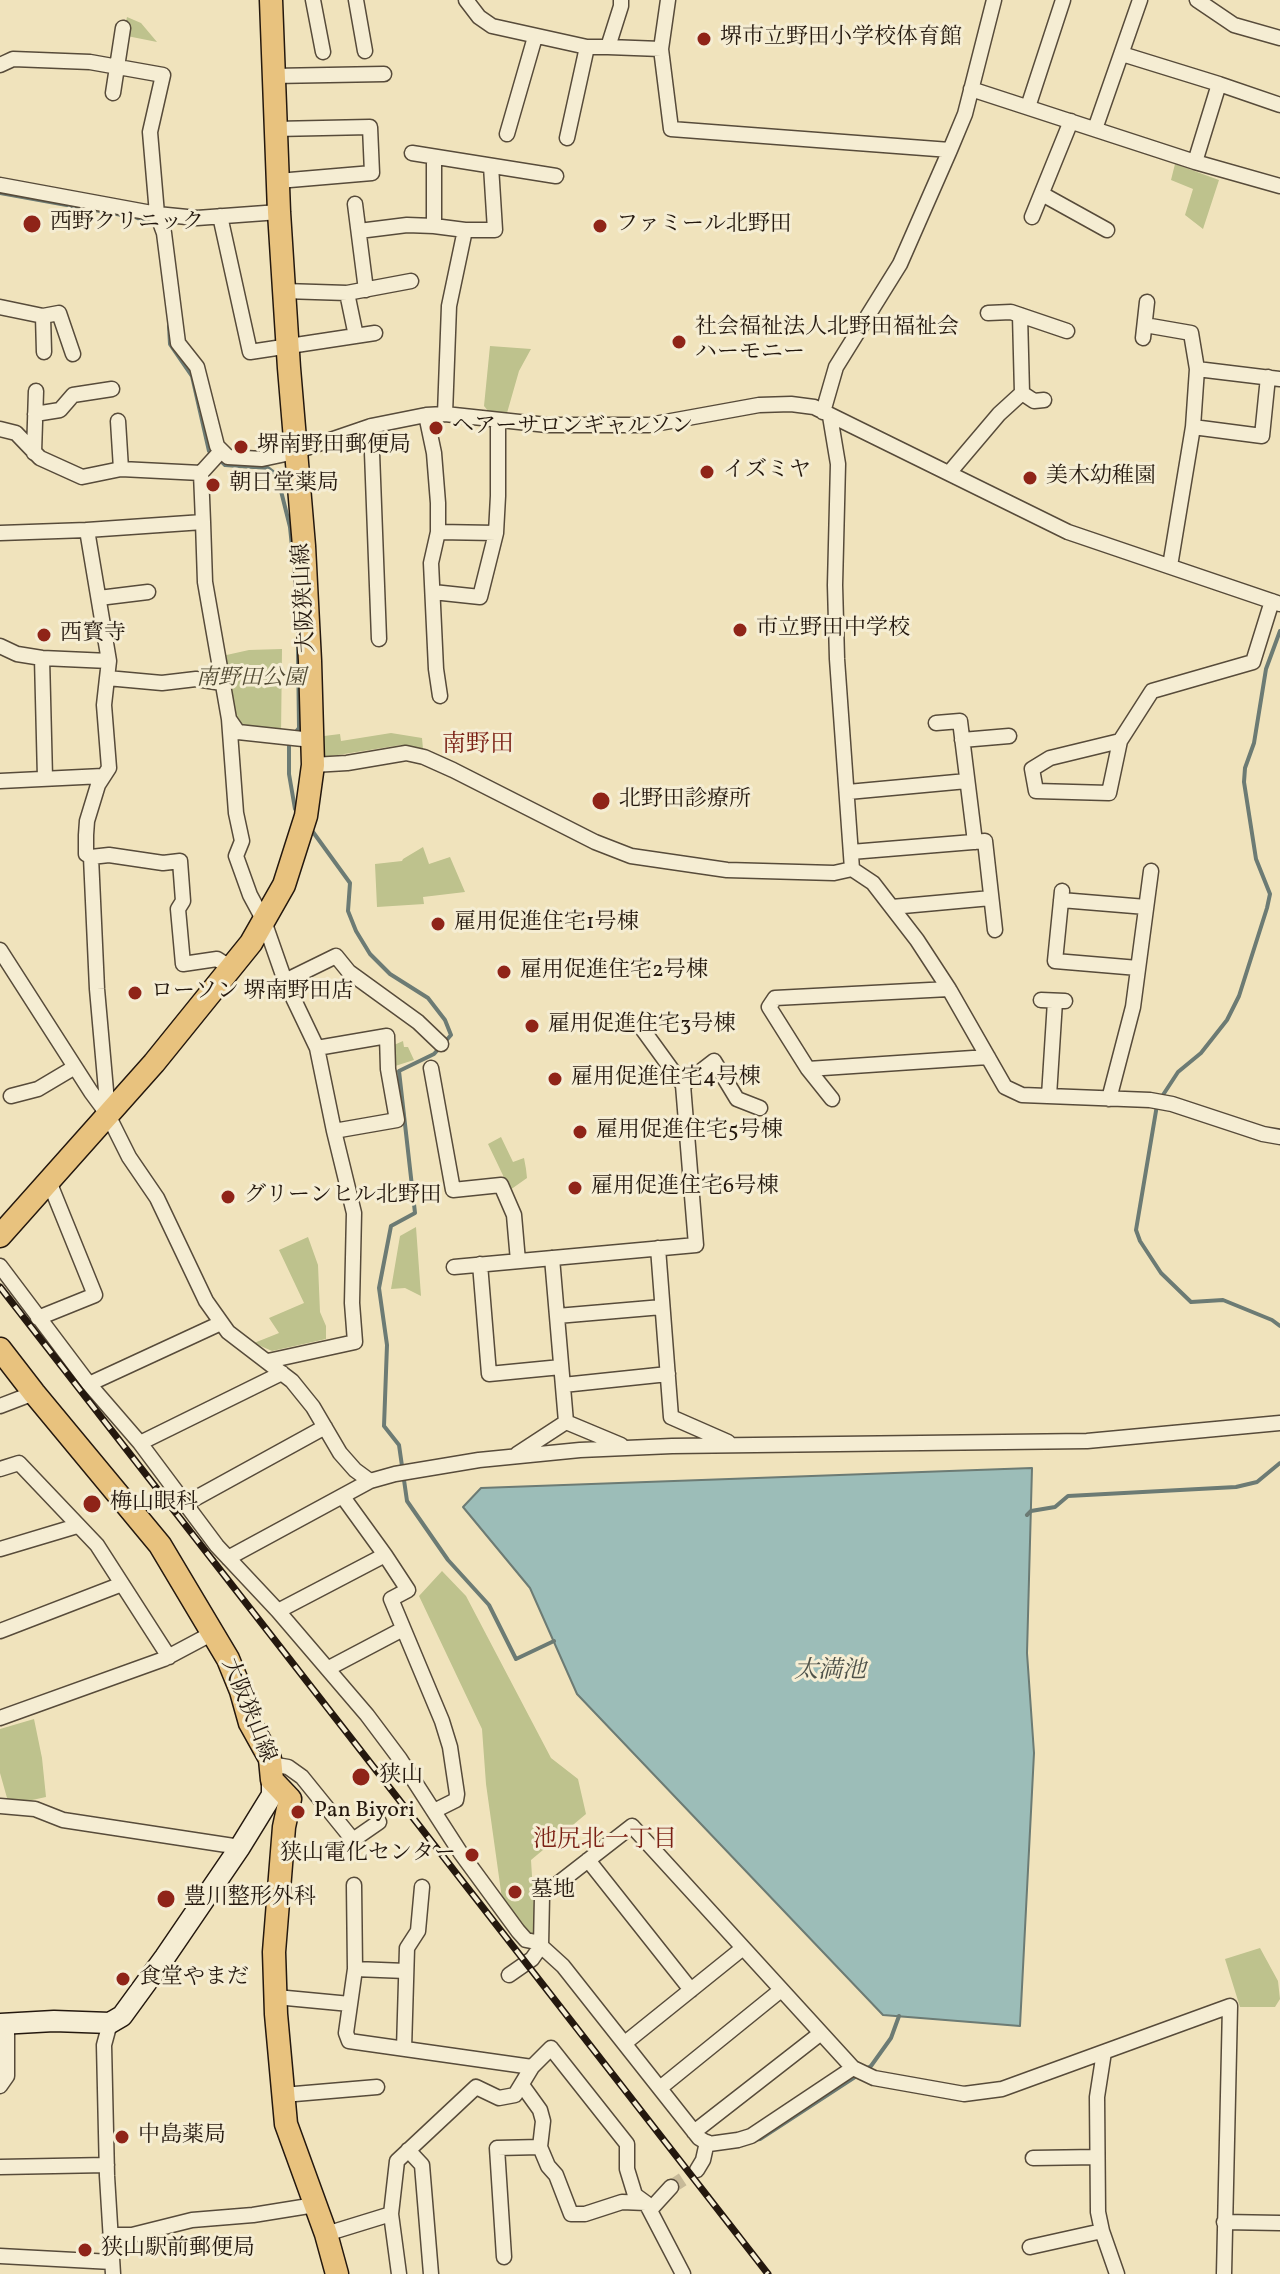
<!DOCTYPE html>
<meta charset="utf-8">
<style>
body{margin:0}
canvas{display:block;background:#f0e3bc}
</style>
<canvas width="1280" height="2274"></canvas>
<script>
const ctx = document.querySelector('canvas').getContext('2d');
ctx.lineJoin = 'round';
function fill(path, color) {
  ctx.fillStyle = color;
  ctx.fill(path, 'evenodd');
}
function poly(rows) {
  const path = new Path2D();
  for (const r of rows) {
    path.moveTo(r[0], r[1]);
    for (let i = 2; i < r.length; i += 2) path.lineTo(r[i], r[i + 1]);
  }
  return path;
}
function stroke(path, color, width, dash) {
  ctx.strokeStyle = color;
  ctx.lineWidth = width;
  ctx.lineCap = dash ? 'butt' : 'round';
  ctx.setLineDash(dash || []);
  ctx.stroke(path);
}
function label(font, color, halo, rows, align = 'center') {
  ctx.font = font + ' Vollkorn,"Noto Serif JP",serif';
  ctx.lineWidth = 6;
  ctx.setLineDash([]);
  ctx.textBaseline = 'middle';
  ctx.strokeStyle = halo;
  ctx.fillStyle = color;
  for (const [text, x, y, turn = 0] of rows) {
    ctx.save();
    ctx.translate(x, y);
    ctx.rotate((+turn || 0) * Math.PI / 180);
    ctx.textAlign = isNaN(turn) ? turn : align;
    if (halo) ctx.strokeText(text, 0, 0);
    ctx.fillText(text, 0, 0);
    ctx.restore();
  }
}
const green = poly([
 [127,17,141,23,157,42,127,36,125,26],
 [1175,164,1219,180,1203,229,1185,215,1193,189,1171,180],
 [490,346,531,349,519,371,507,413,489,412,484,406],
 [282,649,281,737,238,732,222,656,249,650],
 [391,733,422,738,423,749,401,745,325,757,324,736,340,734,341,741],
 [423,847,429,864,450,857,465,892,423,897,424,904,377,907,375,864,402,861,403,859],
 [403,1041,404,1047,408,1047,414,1060,392,1067,394,1045],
 [501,1137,513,1162,524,1158,526,1169,527,1178,510,1190,488,1144],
 [416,1227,421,1296,405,1288,391,1289,400,1236],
 [308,1237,318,1265,320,1312,326,1326,326,1339,272,1351,254,1343,279,1333,269,1318,304,1303,279,1250],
 [442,1571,466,1596,551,1758,578,1779,586,1814,531,1860,536,1942,504,1913,486,1784,482,1729,419,1596],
 [34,1719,42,1758,46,1797,9,1805,0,1773,0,1729],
 [1260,1948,1278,1981,1280,1999,1275,2007,1240,2007,1225,1959]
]);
const water = poly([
 [1032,1468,1027,1653,1034,1753,1020,2026,883,2015,577,1694,530,1588,463,1507,481,1488,1032,1468]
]);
const stream = poly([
 [0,193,122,215],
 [135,217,156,226],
 [169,326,170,344,192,376,209,451,213,454],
 [220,460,225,465,268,468,277,475,290,527,294,566],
 [295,733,299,728,298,647],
 [291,740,289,743,289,774,295,809],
 [313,832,350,883,348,911,356,931,370,954,390,974,428,998,445,1020,451,1035,434,1054,399,1071,415,1213,391,1226,379,1288,387,1345,384,1426,399,1445,407,1501,448,1560,489,1605,516,1659,554,1641],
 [1161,1098,1178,1072,1201,1053,1227,1020,1239,996,1267,908,1270,894,1256,859,1244,782,1245,768,1254,743,1266,669,1280,631],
 [1157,1105,1136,1230,1140,1241,1161,1273,1191,1302,1223,1300,1272,1320,1280,1326],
 [1027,1515,1031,1511,1055,1507,1068,1496,1236,1487,1257,1482,1280,1463],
 [865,2070,871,2066,891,2038,899,2016],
 [754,2140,760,2139,858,2075]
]);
const streetTunnel = poly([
 [671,2187,697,2170]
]);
const street = poly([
 [313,0,323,52],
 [356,0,365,51],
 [466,0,479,17,492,26,587,47,608,47,621,6,621,0],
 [1197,0,1234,25,1280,38],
 [608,47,661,49,668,0],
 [661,49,671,129,950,150],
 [0,65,13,59,90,62,163,75,150,132,157,214,164,233,178,343,197,367,217,446,228,457,262,459,295,452,371,426,426,415,445,414,547,425,649,425,759,405,791,404,814,407,1068,532,1280,604],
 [273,76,384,74],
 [1219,84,1280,105],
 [971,89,1195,162,1219,84,1122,54],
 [113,93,123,28],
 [1028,107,1063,0],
 [275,129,370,127,372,173,278,181],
 [1095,129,1140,0],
 [507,134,535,37],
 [567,138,587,47],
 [412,153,556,176],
 [1195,162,1280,186],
 [0,185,157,214,197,218,279,212],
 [1042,194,1107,230],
 [355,204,366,290],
 [220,216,250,352,375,333],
 [1032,217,1071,121],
 [434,226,434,157],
 [359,231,407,225,434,226,465,230,495,230,491,166],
 [284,291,347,293,411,281],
 [347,293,356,336],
 [0,307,43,316,59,313,73,354],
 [988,313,1011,312,1067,331],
 [1020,315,1022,393,1034,401,1044,400],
 [43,316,44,352],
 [1145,325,1191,333,1197,369,1193,427,1170,566],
 [1143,338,1147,302],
 [1197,369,1280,379],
 [823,412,836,367,900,264,950,150,965,114,994,0],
 [35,414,60,410,73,395,112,389],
 [445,414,449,306,465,230],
 [426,415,434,453,438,503,438,532,431,563,436,669,440,696],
 [830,416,838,464,835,585,837,659,852,869,873,883,917,940,949,989,1005,1087,1022,1095,1150,1100,1172,1104,1263,1134,1280,1137],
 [118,421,121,469],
 [371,426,379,639],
 [1193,427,1262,436,1268,377],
 [0,429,16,433,40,458,82,477,121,469,201,473,203,522],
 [34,453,36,391],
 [201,473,221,451],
 [949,473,999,414,1022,393],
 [87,530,109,661],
 [438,532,496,533],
 [0,533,87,530,203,522,205,582,229,719,238,732,312,740],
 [433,592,480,597,496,533,498,496,498,420],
 [99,598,148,592],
 [0,646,17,654,42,658,109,661,107,678,162,683,196,679,222,683],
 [42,658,45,778],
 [107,678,104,705,109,768,98,785,87,821,86,835,86,854,91,857,97,989,108,1113],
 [229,719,236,813,242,841,236,856,250,895,264,921,285,981,317,1048,334,1131,354,1213,352,1303,355,1342,268,1361],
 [936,723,960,721,975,842],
 [962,740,1009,736],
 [1120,741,1050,758,1032,769,1036,791,1109,793,1120,741,1152,691,1253,662,1272,601],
 [313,765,347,763,406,753,424,757,453,770,595,842,631,856,727,870,834,873,852,869],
 [0,781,103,776],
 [848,792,967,781],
 [851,852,985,841,995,930],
 [91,857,109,855,163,863,180,861,183,901,178,909,183,964,217,959,231,968],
 [1062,891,1055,961,1138,968],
 [1061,900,1146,907],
 [892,907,991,898],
 [0,950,91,1092,108,1115,129,1157,157,1198,206,1301,228,1332,292,1381,313,1407,340,1453,355,1470,370,1481,395,1474,479,1460,580,1450,672,1446,1087,1441,1280,1423],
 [285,981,336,956,349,972,418,1022,441,1044],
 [1041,1000,1065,1001],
 [638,1023,683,1085],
 [317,1048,387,1036,388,1069,397,1120,334,1131],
 [431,1068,453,1190,501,1185,514,1215,518,1261],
 [808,1069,988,1057],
 [11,1096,38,1089,75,1067],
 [1049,1096,1055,1001],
 [832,1099,808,1069,769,1007,775,998,949,989],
 [1109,1099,1133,1007,1151,871],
 [658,1248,671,1417,728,1442],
 [480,1264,489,1374,561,1367],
 [0,1266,89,1384,140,1443,217,1546,278,1611,367,1715,400,1759,460,1852,518,1931,526,1940,536,1942,541,1946,563,1966,699,2138,709,2144,738,2140,751,2136,853,2068],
 [454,1267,696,1245,683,1085,714,1061,737,1099,760,1108],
 [557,1316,662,1307],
 [38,1318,95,1295,48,1179],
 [89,1384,221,1323],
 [563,1385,668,1374],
 [0,1406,34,1393],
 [566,1422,621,1445],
 [140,1443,282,1373],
 [517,1454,566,1422,552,1258],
 [0,1469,19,1463,97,1545,169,1657],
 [343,1497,385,1555,408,1590,391,1599,442,1721,450,1747,457,1794,456,1800,434,1811],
 [185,1504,325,1427],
 [0,1549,77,1526],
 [228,1558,370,1481],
 [278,1611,385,1555],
 [0,1631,122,1584],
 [329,1668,403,1629],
 [0,1718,164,1659,211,1634],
 [271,1764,288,1767,302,1777,353,1840,379,1822],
 [0,1806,35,1809,63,1820,240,1847],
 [588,1860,691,1990],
 [354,1885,355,1969,346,2033,349,2041,532,2067],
 [355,1969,406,1971],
 [509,1975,532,1959,541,1946,542,1896,632,1826,853,2068,874,2078,964,2094,1002,2089,1230,2006,1224,2274],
 [276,1997,350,2004],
 [110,2023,104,2045,107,2176,113,2274],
 [625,2043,743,1948],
 [404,2049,407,1948,418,1931,422,1887],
 [1104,2052,1097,2097,1098,2212,1102,2231,1117,2274],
 [0,2086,7,2076,7,2023],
 [660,2088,781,1990],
 [283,2095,377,2087],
 [694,2132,821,2033],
 [540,2147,548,2166,556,2175,571,2214,585,2214,622,2202,646,2203],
 [408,2150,422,2165,431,2274],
 [1033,2158,1097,2157],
 [0,2167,107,2165],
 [697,2170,703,2160,707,2142],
 [650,2210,671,2187],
 [391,2214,399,2274],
 [1224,2222,1280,2223],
 [326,2234,391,2214,397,2161,476,2087,499,2098,515,2095,532,2067,551,2048,627,2144,627,2169,635,2195,646,2203,683,2274],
 [110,2235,132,2235,192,2220,253,2215,315,2205],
 [1030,2247,1102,2231],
 [0,2256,112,2262],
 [504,2257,497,2148,540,2147,543,2121,540,2110,522,2085]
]);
const secondary = poly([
 [0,2024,54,2021,110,2023,122,2016,165,1957,240,1847,272,1795,272,1780]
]);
const primary = poly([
 [0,1236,154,1063,251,943,284,885,306,816,313,765,310,661,304,546,289,368,279,212,271,0],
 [0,1349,34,1393,160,1545,228,1659,241,1691,250,1723,270,1759,272,1780,290,1799,284,1827,274,1952,276,2014,286,2124,326,2234,337,2274]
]);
const rail = poly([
 [0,1287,768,2274]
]);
const markers = [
 [704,39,8,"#8f2418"],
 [32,224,10,"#8f2418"],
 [600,226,8,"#8f2418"],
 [679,342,8,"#8f2418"],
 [436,428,8,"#8f2418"],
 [241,447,8,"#8f2418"],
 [707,472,8,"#8f2418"],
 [1030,478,8,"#8f2418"],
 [213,485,8,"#8f2418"],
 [740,630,8,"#8f2418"],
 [44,635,8,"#8f2418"],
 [601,801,10,"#8f2418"],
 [438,924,8,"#8f2418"],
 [504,972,8,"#8f2418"],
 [135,993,8,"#8f2418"],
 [532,1026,8,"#8f2418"],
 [555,1079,8,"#8f2418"],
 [580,1132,8,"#8f2418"],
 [575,1188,8,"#8f2418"],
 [228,1197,8,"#8f2418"],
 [92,1504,10,"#8f2418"],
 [361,1777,10,"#8f2418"],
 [298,1812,8,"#8f2418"],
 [472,1855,8,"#8f2418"],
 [515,1892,8,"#8f2418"],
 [166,1899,10,"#8f2418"],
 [123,1979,8,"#8f2418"],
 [122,2137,8,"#8f2418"],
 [85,2250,8,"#8f2418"]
];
const poiNames = [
 ["堺市立野田小学校体育館",720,39],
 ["西野クリニック",50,224],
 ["ファミール北野田",616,226],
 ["社会福祉法人北野田福祉会",695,329],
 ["ハーモニー",695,354],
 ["ヘアーサロンギャルソン",452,428],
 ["堺南野田郵便局",257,447],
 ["イズミヤ",723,472],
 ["美木幼稚園",1046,478],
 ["朝日堂薬局",229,485],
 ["市立野田中学校",756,630],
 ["西寳寺",60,635],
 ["北野田診療所",619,801],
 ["雇用促進住宅1号棟",454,924],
 ["雇用促進住宅2号棟",520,972],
 ["ローソン 堺南野田店",151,993],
 ["雇用促進住宅3号棟",548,1026],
 ["雇用促進住宅4号棟",571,1079],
 ["雇用促進住宅5号棟",596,1132],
 ["雇用促進住宅6号棟",591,1188],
 ["グリーンヒル北野田",244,1197],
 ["梅山眼科",110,1504],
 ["狭山",379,1777],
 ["Pan Biyori",314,1812],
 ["狭山電化センター",456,1855,"right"],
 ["墓地",531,1892],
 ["豊川整形外科",184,1899],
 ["食堂やまだ",139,1979],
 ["中島薬局",138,2137],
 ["狭山駅前郵便局",101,2250]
];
const streetNames = [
 ["大阪狭山線",306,598,-93],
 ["大阪狭山線",247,1711,68]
];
const parkNames = [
 ["南野田公園",251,680]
];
const neighbourhoodNames = [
 ["南野田",478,747],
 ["池尻北一丁目",605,1842]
];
const waterNames = [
 ["太満池",830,1673]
];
fill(green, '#bec28d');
fill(water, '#9cbdb8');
stroke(water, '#6c7b74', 2);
stroke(stream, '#6c7b74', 4);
stroke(streetTunnel, '#c7ba99', 14, [14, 7]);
stroke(street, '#574b3a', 17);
stroke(secondary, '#24180e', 23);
stroke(primary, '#24180e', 25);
stroke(street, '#f5edd3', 14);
stroke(secondary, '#f5edd3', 20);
stroke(primary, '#e8c27e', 22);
stroke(rail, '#24180e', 7);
stroke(rail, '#f5edd3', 4, [12]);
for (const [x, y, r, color] of markers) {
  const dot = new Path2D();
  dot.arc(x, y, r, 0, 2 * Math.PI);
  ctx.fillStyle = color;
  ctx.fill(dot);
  stroke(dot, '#f5edd3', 3);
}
label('22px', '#24180e', '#f5edd3', poiNames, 'left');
label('22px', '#24180e', '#f5edd3', streetNames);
label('italic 22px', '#524b34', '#f5edd3', parkNames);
label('24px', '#7a1f14', '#f5edd3', neighbourhoodNames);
label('italic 24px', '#4e524a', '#f5edd3', waterNames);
</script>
